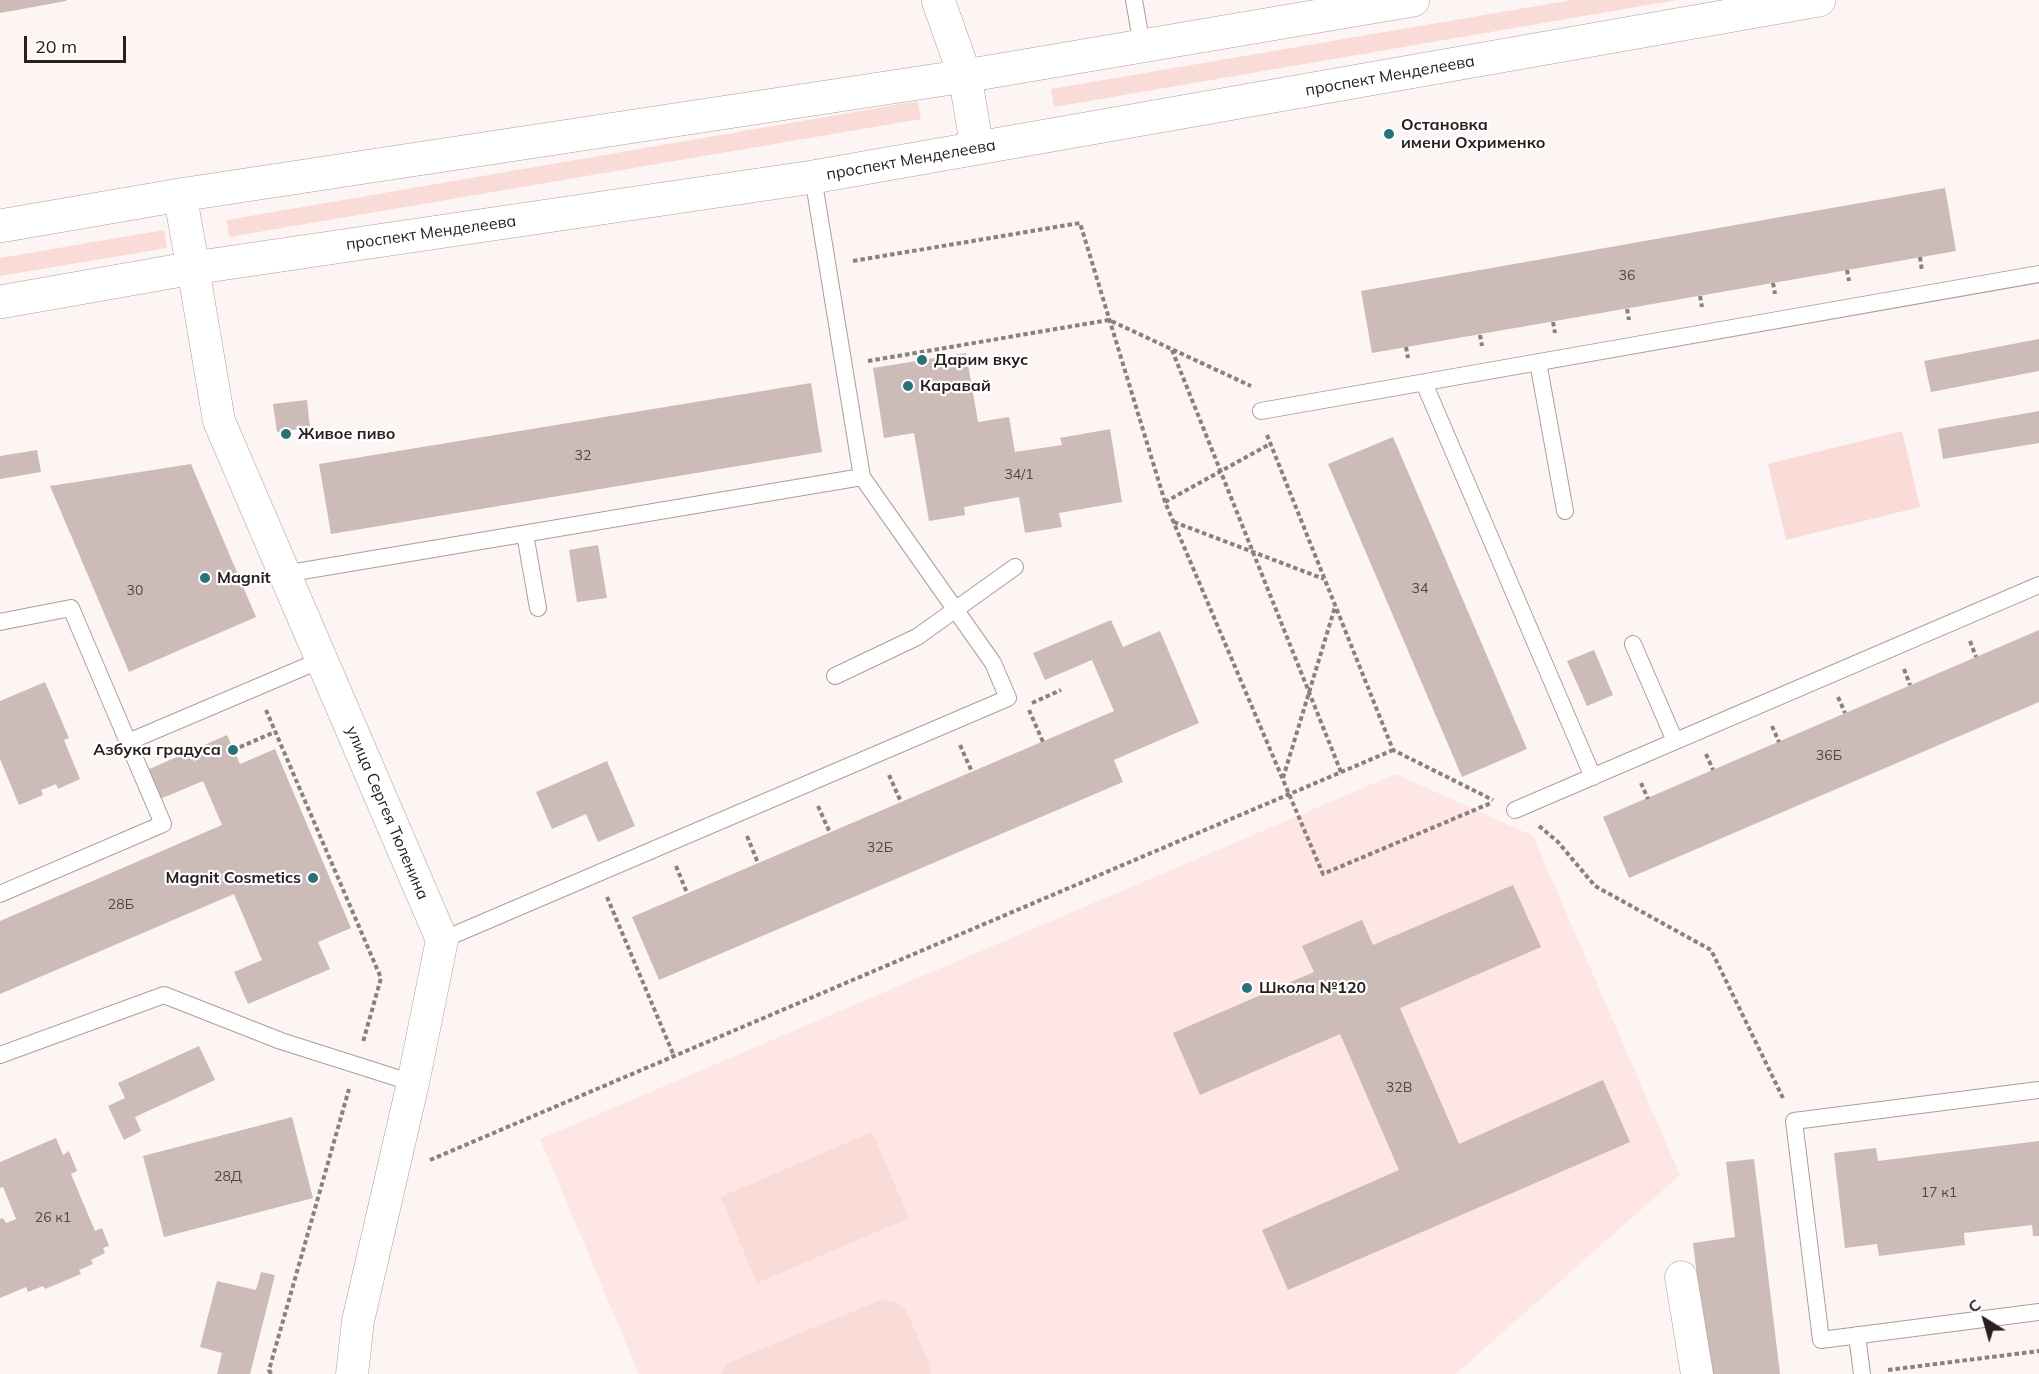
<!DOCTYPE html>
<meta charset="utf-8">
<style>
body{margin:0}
#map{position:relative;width:2039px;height:1374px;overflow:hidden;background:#fdf5f4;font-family:Mulish,sans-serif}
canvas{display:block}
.north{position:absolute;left:1955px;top:1290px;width:60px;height:60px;-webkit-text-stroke:4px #fff;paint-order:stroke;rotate:323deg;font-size:16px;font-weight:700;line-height:24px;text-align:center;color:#27201f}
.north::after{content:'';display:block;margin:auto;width:21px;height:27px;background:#27201f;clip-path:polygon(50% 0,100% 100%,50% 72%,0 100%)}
.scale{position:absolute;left:24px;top:36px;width:102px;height:27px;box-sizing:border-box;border:3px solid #27201f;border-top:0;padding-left:8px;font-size:18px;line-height:21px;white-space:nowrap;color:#27201f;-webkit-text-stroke:4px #fff;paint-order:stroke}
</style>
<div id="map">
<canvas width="2039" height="1374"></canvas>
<div class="north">С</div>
<div class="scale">20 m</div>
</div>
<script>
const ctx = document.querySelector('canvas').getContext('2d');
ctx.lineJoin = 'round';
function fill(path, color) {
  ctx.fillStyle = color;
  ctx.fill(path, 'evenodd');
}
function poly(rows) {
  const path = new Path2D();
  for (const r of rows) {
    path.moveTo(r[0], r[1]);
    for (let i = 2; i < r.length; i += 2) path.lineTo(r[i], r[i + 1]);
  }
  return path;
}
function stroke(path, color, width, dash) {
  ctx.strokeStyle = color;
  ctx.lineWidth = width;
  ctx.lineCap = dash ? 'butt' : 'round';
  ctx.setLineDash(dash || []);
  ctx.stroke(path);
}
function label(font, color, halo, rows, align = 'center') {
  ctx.font = font + ' Mulish,sans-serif';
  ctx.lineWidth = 4.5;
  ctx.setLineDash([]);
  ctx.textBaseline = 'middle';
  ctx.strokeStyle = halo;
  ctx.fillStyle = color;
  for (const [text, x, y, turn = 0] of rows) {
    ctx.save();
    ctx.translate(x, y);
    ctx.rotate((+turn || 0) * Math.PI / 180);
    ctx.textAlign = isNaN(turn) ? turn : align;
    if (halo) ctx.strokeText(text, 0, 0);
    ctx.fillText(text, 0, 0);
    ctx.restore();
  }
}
const built = poly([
 [1396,774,1533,836,1680,1175,1456,1374,639,1374,540,1139]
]);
const green = poly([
 [1572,0,1677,0,1054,107,1051,89],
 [918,101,921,119,229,237,227,220],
 [164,230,167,248,0,276,0,258],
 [1902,431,1920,507,1786,540,1768,464],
 [872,1132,909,1218,757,1283,721,1197],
 [883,1299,898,1303,905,1308,929,1363,931,1374,721,1374,726,1365,733,1361]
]);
const building = poly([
 [0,0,66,0,66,1,0,13],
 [1945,188,1956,251,1372,353,1361,291],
 [2039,339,2039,371,1931,392,1924,361],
 [966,353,978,422,1009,417,1015,452,1062,445,1060,438,1110,429,1122,502,1059,513,1062,527,1025,533,1019,497,964,507,965,515,929,521,914,433,884,438,873,368],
 [811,383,822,452,331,534,319,464],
 [307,400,310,428,277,432,273,404],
 [2039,411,2039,443,1943,459,1938,429],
 [1393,437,1527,749,1462,777,1328,464],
 [37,450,41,472,0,479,0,456],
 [191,464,256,617,129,672,50,486],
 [598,545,607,598,577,602,569,550],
 [1111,620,1123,647,1160,631,1199,723,1114,760,1123,782,659,980,632,917,1114,711,1092,660,1045,680,1033,653],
 [2039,630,2039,702,1629,878,1603,817],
 [1594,650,1613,695,1587,706,1567,661],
 [45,682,69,738,64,740,80,779,58,789,56,784,54,785,41,790,43,795,19,805,0,759,0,701],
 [227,735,240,764,275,749,351,928,318,942,330,969,248,1004,234,972,262,960,234,894,0,994,0,921,222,825,203,781,160,799,147,770],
 [607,761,635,826,598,842,586,814,552,829,536,792],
 [1513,885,1541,947,1400,1008,1459,1144,1603,1080,1630,1142,1288,1290,1262,1230,1399,1170,1340,1034,1200,1095,1173,1033,1314,972,1302,946,1362,920,1373,945],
 [199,1046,215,1080,135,1117,141,1131,124,1140,108,1106,125,1098,118,1083],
 [292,1117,313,1198,164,1237,143,1156],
 [56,1138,63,1155,69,1151,77,1171,71,1174,95,1231,102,1228,109,1246,103,1248,105,1253,91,1260,93,1264,79,1270,81,1274,45,1289,43,1286,28,1292,26,1287,0,1298,0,1219,3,1218,6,1223,16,1219,3,1187,0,1188,0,1162],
 [2039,1141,2039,1236,2033,1236,2032,1225,1964,1233,1965,1245,1879,1256,1877,1244,1845,1248,1834,1153,1876,1148,1878,1161],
 [1754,1159,1780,1374,1709,1374,1693,1243,1735,1237,1726,1162],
 [261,1272,275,1275,250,1374,217,1374,222,1353,200,1347,217,1281,256,1290]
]);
const path = poly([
 [1920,257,1922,271],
 [853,261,1080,223,1165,502,1323,874,1491,803],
 [1847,270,1849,281],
 [1773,283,1775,294],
 [1700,296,1702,307],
 [1627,309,1629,320],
 [1553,322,1555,333],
 [1480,335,1482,346],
 [1406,347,1408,358],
 [1172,350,1341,772],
 [868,361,1109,320,1251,386],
 [1267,435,1393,750,1493,800],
 [1165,502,1270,444],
 [1174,522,1324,579],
 [1970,641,1976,657],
 [1904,669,1910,685],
 [1838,697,1845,713],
 [1032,703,1061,690],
 [266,710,381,978,363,1042],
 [1029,710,1043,742],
 [1772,726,1779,742],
 [960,745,972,772],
 [233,750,275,732],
 [1706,754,1713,770],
 [889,775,901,802],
 [1283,778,1335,607],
 [1641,783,1648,799],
 [818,806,830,833],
 [1539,826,1558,842,1595,886,1711,950,1783,1098],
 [747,836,758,863],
 [676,866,687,893],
 [607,897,674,1056],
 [430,1160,1393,750],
 [1888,1370,2039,1351],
 [271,1374,269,1370,349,1089]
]);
const lane = poly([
 [1134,0,1142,46],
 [1538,362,1565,511],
 [1424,383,1593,777],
 [1261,411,2039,274],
 [525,534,538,608],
 [284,574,862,477],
 [0,622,71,608,128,742,321,660],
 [1633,644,1675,741],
 [835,676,917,637,1015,567],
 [1515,810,2039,585],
 [0,894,163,824,128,742],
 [442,940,1008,698,993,663,862,477,813,177],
 [0,1055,164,995,281,1041,413,1083],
 [2039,1090,1794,1121,1821,1340,2039,1312],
 [1857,1335,1862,1374]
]);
const street = poly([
 [193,268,219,421,442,940,413,1083,358,1321,352,1374],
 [1681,1277,1697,1374]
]);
const secondary = poly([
 [938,0,965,76,977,148],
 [180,195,193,268],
 [0,226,180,195,965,76,1413,0],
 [0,302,193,268,813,177,1819,0]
]);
const markers = [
 [1389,134,6,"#297377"],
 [922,360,6,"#297377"],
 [908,386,6,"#297377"],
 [286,434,6,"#297377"],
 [205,578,6,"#297377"],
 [233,750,6,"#297377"],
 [313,878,6,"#297377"],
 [1247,988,6,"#297377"]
];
const numberNames = [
 ["36",1627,276],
 ["32",583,456],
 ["34/1",1019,475],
 ["34",1420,589],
 ["30",135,591],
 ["36Б",1829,756],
 ["32Б",880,848],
 ["28Б",121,905],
 ["32В",1399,1088],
 ["28Д",228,1177],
 ["17 к1",1939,1193],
 ["26 к1",53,1218]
];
const streetNames = [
 ["проспект Менделеева",1390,76,-10],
 ["проспект Менделеева",911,160,-10],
 ["проспект Менделеева",431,233,-8],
 ["улица Сергея Тюленина",387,813,67]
];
const poiNames = [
 ["Остановка",1401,125],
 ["имени Охрименко",1401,143],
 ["Дарим вкус",934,360],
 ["Каравай",920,386],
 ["Живое пиво",298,434],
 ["Magnit",217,578],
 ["Азбука градуса",221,750,"right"],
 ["Magnit Cosmetics",301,878,"right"],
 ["Школа №120",1259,988]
];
fill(built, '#fde6e3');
fill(green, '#f9dbd7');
fill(building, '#cdbbb8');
stroke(lane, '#ae9c99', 18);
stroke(street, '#ae9c99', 33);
stroke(secondary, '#ae9c99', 34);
stroke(path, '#898180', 4, [4.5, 3]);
stroke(lane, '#fff', 16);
stroke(street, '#fff', 32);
stroke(secondary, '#fff', 33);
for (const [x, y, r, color] of markers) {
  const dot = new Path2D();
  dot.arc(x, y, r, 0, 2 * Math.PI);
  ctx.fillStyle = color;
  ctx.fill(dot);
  stroke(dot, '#fff', 2);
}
label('14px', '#504745', null, numberNames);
label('16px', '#27201f', '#fff', streetNames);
label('bold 16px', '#27201f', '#fff', poiNames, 'left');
</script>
